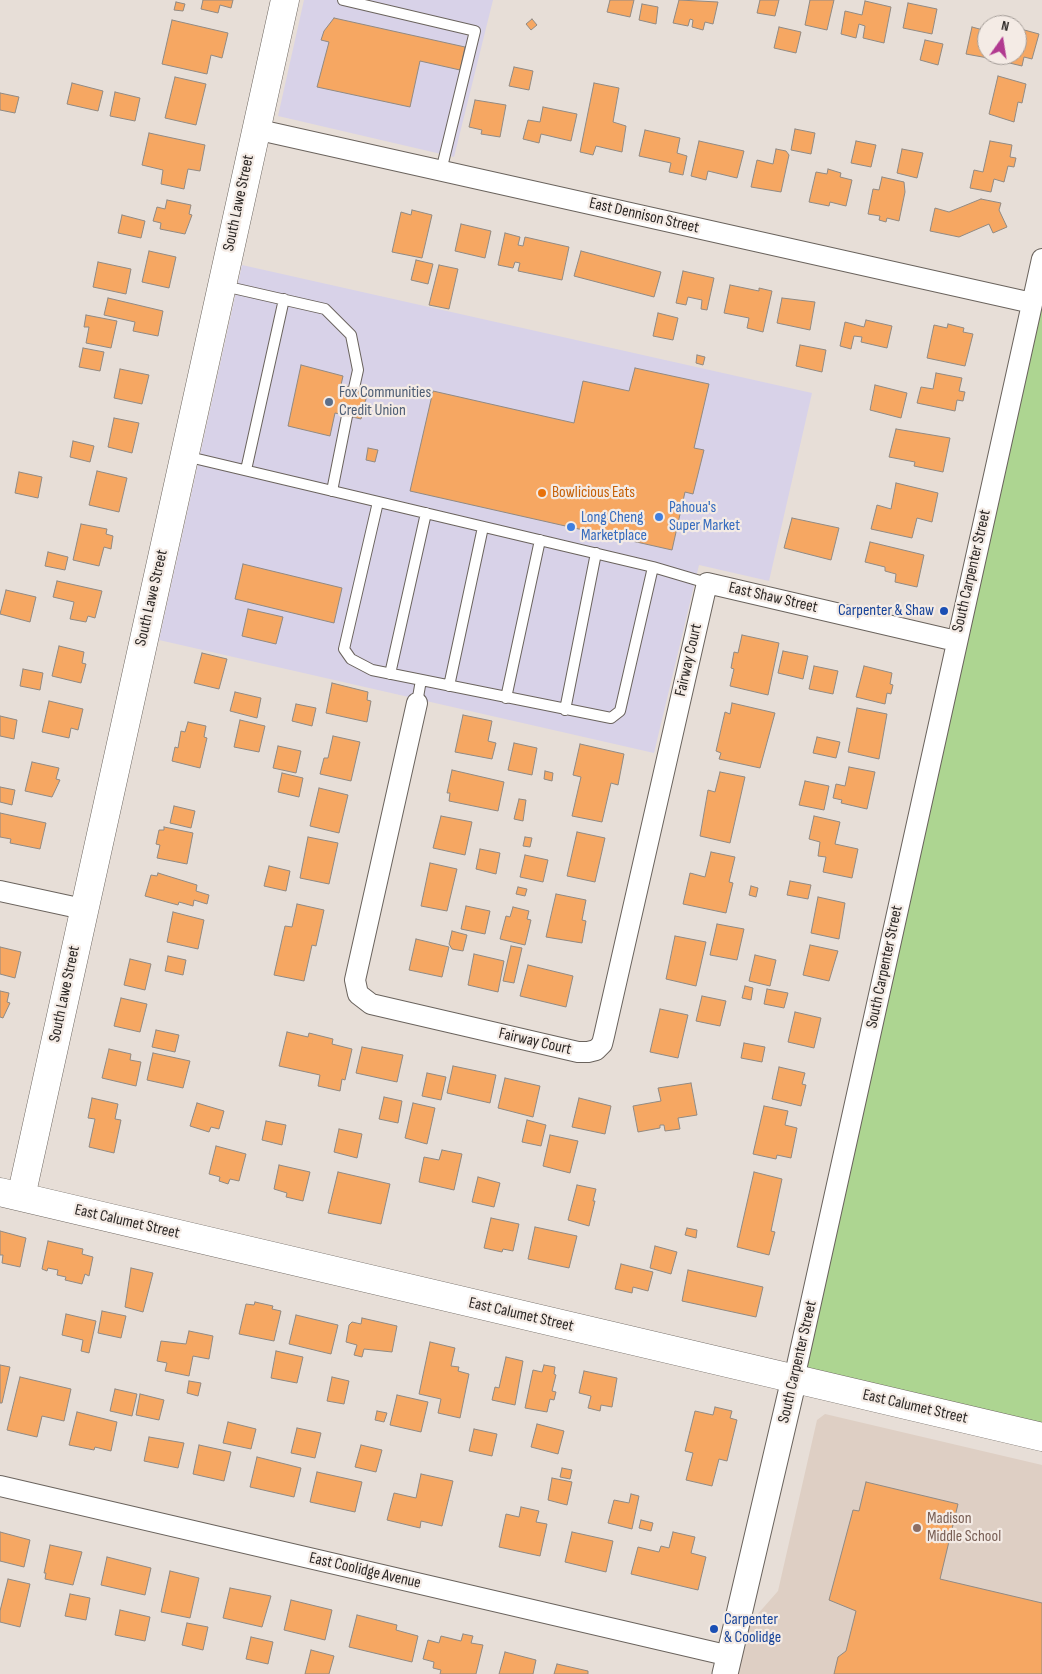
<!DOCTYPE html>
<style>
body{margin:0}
#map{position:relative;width:1042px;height:1674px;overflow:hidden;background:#e7ded7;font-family:"Sofia Sans Condensed",sans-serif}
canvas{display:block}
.north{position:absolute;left:977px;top:15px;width:50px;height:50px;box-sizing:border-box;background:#f4ebe5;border:1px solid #a49d98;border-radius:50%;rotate:13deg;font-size:14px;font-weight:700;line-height:20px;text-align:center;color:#2b2725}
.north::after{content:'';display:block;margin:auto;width:18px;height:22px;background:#b13a90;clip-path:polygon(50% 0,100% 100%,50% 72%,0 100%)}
</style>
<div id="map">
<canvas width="1042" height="1674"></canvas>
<div class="north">N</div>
</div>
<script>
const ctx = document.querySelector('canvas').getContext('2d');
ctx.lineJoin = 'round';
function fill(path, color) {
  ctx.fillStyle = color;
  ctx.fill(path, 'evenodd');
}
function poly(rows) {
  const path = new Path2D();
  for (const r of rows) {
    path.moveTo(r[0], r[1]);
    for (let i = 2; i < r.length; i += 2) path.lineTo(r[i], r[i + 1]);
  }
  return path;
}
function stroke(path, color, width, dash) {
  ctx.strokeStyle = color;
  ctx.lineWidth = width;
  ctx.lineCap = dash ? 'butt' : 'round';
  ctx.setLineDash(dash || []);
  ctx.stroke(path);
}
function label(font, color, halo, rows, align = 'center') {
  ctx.font = font + ' "Sofia Sans Condensed",sans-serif';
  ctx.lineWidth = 4.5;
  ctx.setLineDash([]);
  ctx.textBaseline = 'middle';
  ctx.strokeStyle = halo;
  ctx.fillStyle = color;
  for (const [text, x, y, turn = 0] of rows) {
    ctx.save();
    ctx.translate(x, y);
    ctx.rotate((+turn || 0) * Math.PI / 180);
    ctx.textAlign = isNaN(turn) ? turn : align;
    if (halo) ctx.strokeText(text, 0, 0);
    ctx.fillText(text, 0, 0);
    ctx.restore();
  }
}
const commercial = poly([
 [304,0,493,0,454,157,278,116],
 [242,265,812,393,769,581,699,565,654,753,159,640]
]);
const built = poly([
 [825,1414,1042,1465,1042,1674,738,1674,749,1624,778,1591,817,1420]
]);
const green = poly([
 [1042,261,1042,1437,794,1379]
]);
const building = poly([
 [203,0,233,0,231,8,220,5,218,13,201,9,203,0],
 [610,0,634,0,630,17,607,12,610,0],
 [679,0,718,2,713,24,705,22,703,30,692,27,693,20,690,19,688,26,673,23,679,0],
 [760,0,779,0,775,16,757,13,760,0],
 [810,0,834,0,827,30,805,25,810,0],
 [865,1,891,7,884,43,863,38,865,26,859,24,856,38,841,34,845,11,862,15,865,1],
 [176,2,185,4,183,11,174,10,176,2],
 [908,3,937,9,932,34,903,28,908,3],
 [642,4,658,7,656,24,639,20,642,4],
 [334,18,465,47,460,70,420,61,410,107,317,87,329,42,321,40,324,31,334,18],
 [532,19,537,25,531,30,526,24,532,19],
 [172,20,228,33,222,58,211,55,207,74,162,64,172,20],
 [779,27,801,32,796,53,774,48,779,27],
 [972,27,987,31,988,58,966,54,972,27],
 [1017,28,1039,34,1032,59,1024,57,1022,66,997,60,998,55,1017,55,1017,28],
 [925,40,943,44,938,65,920,60,925,40],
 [514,67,533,71,529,90,509,86,514,67],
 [998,76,1026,84,1022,103,1018,102,1014,122,989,114,998,76],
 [175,77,206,84,196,125,165,118,175,77],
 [72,83,103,91,98,111,67,104,72,83],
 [594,83,619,88,613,122,626,126,622,152,596,146,593,155,580,152,594,83],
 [115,92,140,98,135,121,110,116,115,92],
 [0,93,19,97,15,113,0,110,0,93],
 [475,100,506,105,500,137,481,134,482,130,469,127,475,100],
 [543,107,577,114,571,141,541,134,539,143,523,139,528,120,540,122,543,107],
 [795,129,815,133,811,154,791,150,795,129],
 [645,130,680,138,677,153,687,156,683,175,669,172,671,163,639,156,645,130],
 [149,133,205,145,200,171,188,169,184,189,161,184,163,170,142,165,149,133],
 [699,141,744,151,737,178,708,171,706,180,691,176,699,141],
 [856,141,876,145,871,167,851,163,856,141],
 [990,141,1012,145,1010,157,1016,158,1014,167,1008,166,1004,182,994,179,991,192,970,188,974,170,983,172,990,141],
 [776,149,786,151,789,155,781,192,751,187,757,160,773,164,776,149],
 [902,149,923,153,917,178,897,173,902,149],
 [828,169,841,173,840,177,852,180,846,206,830,202,829,206,809,202,816,172,827,174,828,169],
 [882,177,904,182,905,192,899,221,887,218,886,222,879,220,880,216,868,214,873,189,879,190,882,177],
 [981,199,1001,203,999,210,1007,227,993,233,989,224,959,237,930,231,935,208,949,212,981,199],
 [167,200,191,205,189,214,192,215,185,234,160,229,161,223,153,221,157,207,165,209,167,200],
 [412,210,432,215,422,258,392,252,401,212,411,215,412,210],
 [122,215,145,221,141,238,118,233,122,215],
 [461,224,491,231,485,258,455,251,461,224],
 [505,233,520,237,518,245,523,246,525,237,569,247,562,280,518,271,520,263,515,262,513,268,498,265,505,233],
 [149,251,176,257,169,288,142,282,149,251],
 [581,251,661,272,654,297,574,276,581,251],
 [416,260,433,264,428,284,411,280,416,260],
 [98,262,131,269,126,294,93,287,98,262],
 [439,265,458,269,449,309,429,305,439,265],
 [683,271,714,278,707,310,701,309,702,300,688,297,686,305,676,303,683,271],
 [730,285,759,291,759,288,772,291,763,332,747,328,749,318,724,313,730,285],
 [108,298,163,311,158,336,133,331,135,322,104,315,108,298],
 [782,298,815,302,810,330,777,323,782,298],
 [658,313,678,318,673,340,653,336,658,313],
 [86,315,117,321,111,348,86,343,89,327,84,327,86,315],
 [866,320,892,326,887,348,861,342,862,337,854,336,851,349,840,346,845,322,864,327,866,320],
 [948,324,964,328,963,332,973,334,965,366,927,358,934,325,947,328,948,324],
 [800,345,826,350,822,372,796,366,800,345],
 [83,348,104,352,100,371,79,367,83,348],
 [697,355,705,357,703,365,696,363,697,355],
 [301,365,343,376,341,385,368,391,361,419,335,413,330,436,288,426,301,365],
 [635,368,709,384,694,448,704,450,693,494,685,492,672,550,410,491,433,391,574,423,583,381,629,391,635,368],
 [120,369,149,375,142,404,114,398,120,369],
 [936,373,962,378,959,391,965,392,963,401,957,400,955,411,917,403,921,387,933,389,936,373],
 [875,385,907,393,901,418,870,410,875,385],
 [114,418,139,423,132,453,108,447,114,418],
 [896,429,950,438,943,472,914,466,915,462,889,457,896,429],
 [73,441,94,446,90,462,70,457,73,441],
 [368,448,378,450,375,462,366,460,368,448],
 [97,471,127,478,119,512,89,505,97,471],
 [19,472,42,477,38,498,15,493,19,472],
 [896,483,938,493,932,522,917,518,912,538,871,529,877,505,891,509,896,483],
 [792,518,839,528,831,560,784,548,792,518],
 [81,524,107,529,106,534,113,536,111,549,104,547,99,566,73,560,81,524],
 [870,542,924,555,917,587,895,582,896,574,885,571,885,567,865,562,870,542],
 [48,552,68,557,65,570,45,566,48,552],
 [243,564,342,588,334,623,235,599,243,564],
 [57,581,102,591,95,618,88,616,86,622,70,619,74,602,53,597,57,581],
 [6,590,36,597,30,622,0,614,6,590],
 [248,609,283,617,276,644,242,636,248,609],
 [742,635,779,643,768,695,730,686,734,669,731,668,734,652,738,653,742,635],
 [59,646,84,652,82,663,86,664,81,683,52,676,59,646],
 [783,651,808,656,803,679,778,673,783,651],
 [202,653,227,659,219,689,194,683,202,653],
 [814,666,838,671,833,694,809,689,814,666],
 [864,666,892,673,890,684,893,685,891,694,887,693,885,704,856,697,864,666],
 [23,669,43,673,40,690,20,686,23,669],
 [332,683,368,692,367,700,371,701,367,722,326,713,332,683],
 [235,692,261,698,257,718,230,711,235,692],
 [49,701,83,709,78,730,71,728,69,738,42,732,49,701],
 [732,703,775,713,760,768,719,759,721,753,716,751,725,712,730,714,732,703],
 [296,704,316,708,312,726,292,721,296,704],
 [857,708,887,714,879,759,848,752,857,708],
 [463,715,492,721,488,741,496,743,492,759,455,752,463,715],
 [0,716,17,720,14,739,0,736,0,716],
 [240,720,265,726,259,752,234,747,240,720],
 [188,722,206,726,204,737,207,738,200,768,172,761,175,747,178,748,181,731,185,732,188,722],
 [333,736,360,742,351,781,320,774,324,758,328,758,333,736],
 [817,737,840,742,836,758,813,753,817,737],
 [514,743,537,748,532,775,508,770,514,743],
 [580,744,624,754,618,785,611,783,602,822,572,816,581,777,573,775,580,744],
 [278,746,301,751,296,773,273,768,278,746],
 [32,762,59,768,56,779,60,780,52,797,25,791,32,762],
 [849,767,875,772,867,809,841,803,842,800,833,798,836,784,845,786,849,767],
 [452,770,504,782,498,811,449,801,450,793,447,793,452,770],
 [545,771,553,773,552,781,544,779,545,771],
 [720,772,745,777,730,843,700,836,708,790,715,792,720,772],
 [282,773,303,778,299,797,278,792,282,773],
 [805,781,829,786,824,810,799,805,805,781],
 [0,787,15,790,12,805,0,802,0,787],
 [319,788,348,795,339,833,310,826,319,788],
 [519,799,526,800,523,821,514,819,519,799],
 [174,806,195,811,191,828,170,823,174,806],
 [0,813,46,823,40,849,10,843,11,839,0,837,0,813],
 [441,816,472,822,465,855,433,848,441,816],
 [814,816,840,822,835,844,858,849,852,878,823,872,826,857,818,856,820,842,809,839,814,816],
 [164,827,193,833,187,864,157,858,160,845,156,844,159,830,164,830,164,827],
 [577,832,605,838,595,882,567,876,577,832],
 [308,837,338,843,329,884,300,878,308,837],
 [525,837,532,838,530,847,523,846,525,837],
 [480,849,500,853,496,874,476,869,480,849],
 [711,852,735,857,729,882,733,883,726,913,683,904,690,873,705,877,711,852],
 [525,855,548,860,543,882,520,877,525,855],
 [430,863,457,869,447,911,421,906,430,863],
 [269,866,290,871,286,891,264,886,269,866],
 [158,873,197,885,196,891,209,895,207,904,194,900,193,906,179,902,178,905,145,896,151,875,157,876,158,873],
 [790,881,811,885,808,899,787,895,790,881],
 [751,886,758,888,756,897,749,895,751,886],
 [518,887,527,889,525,896,516,894,518,887],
 [556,894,586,900,582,920,586,921,582,943,546,937,556,894],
 [818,897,845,903,839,939,811,933,818,897],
 [297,904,324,910,316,946,312,945,304,981,274,975,285,926,292,927,297,904],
 [466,906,490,911,485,934,461,929,466,906],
 [513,907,529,911,527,919,531,920,525,945,500,939,506,916,510,917,513,907],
 [173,912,204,920,198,949,167,942,173,912],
 [717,924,744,929,737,960,710,955,717,924],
 [452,931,467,935,463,951,452,949,449,944,452,931],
 [675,936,706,942,696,986,666,979,675,936],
 [416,939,449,947,442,977,409,970,416,939],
 [810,945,838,951,829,981,803,975,810,945],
 [511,946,522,948,514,983,503,981,511,946],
 [0,947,21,952,15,978,0,974,0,947],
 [474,954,504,961,498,992,468,985,474,954],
 [755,955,776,960,770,986,749,981,755,955],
 [168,956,186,960,183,975,165,971,168,956],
 [130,959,151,964,145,990,124,985,130,959],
 [528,965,573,976,566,1007,520,996,528,965],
 [745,986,753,988,751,1000,742,998,745,986],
 [767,989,788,993,784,1008,764,1004,767,989],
 [0,991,9,993,7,1002,10,1003,3,1018,0,1017,0,991],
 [702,996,726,1001,720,1026,696,1021,702,996],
 [121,998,147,1004,140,1032,114,1026,121,998],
 [660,1009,688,1015,678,1058,650,1052,660,1009],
 [795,1012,821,1018,814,1048,788,1042,795,1012],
 [156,1030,179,1035,175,1052,152,1047,156,1030],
 [287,1032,308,1037,309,1033,333,1039,332,1044,352,1049,345,1080,342,1079,340,1091,318,1086,320,1075,279,1066,287,1032],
 [744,1043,765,1047,762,1062,741,1058,744,1043],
 [362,1047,403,1055,397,1082,356,1073,362,1047],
 [109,1049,131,1054,130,1060,141,1062,136,1086,102,1078,109,1049],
 [153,1053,190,1061,183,1088,147,1080,153,1053],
 [453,1066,496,1075,490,1103,447,1093,453,1066],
 [779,1067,805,1073,802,1084,806,1085,801,1106,772,1099,779,1067],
 [427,1073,446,1077,441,1100,422,1096,427,1073],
 [505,1078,540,1086,533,1117,498,1108,505,1078],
 [691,1083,697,1115,678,1118,680,1129,665,1131,664,1125,660,1125,660,1128,638,1132,633,1106,661,1101,658,1088,691,1083],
 [384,1097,402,1101,398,1123,379,1119,384,1097],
 [92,1098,118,1104,115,1119,121,1120,114,1153,89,1147,95,1119,88,1118,92,1098],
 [579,1098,611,1106,605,1134,572,1127,579,1098],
 [197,1103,224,1111,219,1129,211,1127,209,1132,190,1126,197,1103],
 [413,1103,435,1108,427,1144,405,1138,413,1103],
 [764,1106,788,1111,785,1125,797,1128,791,1158,777,1155,776,1159,753,1154,764,1106],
 [527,1120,546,1125,541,1146,522,1142,527,1120],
 [266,1121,286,1125,282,1145,262,1140,266,1121],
 [339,1129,362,1134,357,1158,334,1152,339,1129],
 [550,1135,578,1141,570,1173,543,1166,550,1135],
 [216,1146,246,1154,239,1181,230,1179,228,1184,219,1181,220,1177,209,1174,216,1146],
 [442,1150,462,1154,454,1190,419,1182,424,1157,439,1160,442,1150],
 [279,1165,310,1172,303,1201,286,1197,287,1193,274,1189,279,1165],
 [338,1172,390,1184,381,1224,328,1213,338,1172],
 [754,1172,782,1179,771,1231,775,1232,769,1255,737,1247,754,1172],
 [478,1177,500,1183,494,1207,472,1202,478,1177],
 [577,1185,596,1189,593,1201,595,1201,589,1226,568,1220,577,1185],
 [491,1218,519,1224,513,1251,503,1249,502,1252,484,1248,491,1218],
 [535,1227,577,1236,569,1268,528,1259,535,1227],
 [687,1228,697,1230,696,1238,685,1235,687,1228],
 [0,1231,26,1238,20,1267,2,1263,3,1255,0,1255,0,1231],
 [48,1241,83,1249,82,1254,93,1257,89,1276,85,1274,82,1284,65,1280,66,1277,57,1275,58,1270,48,1268,47,1271,42,1269,48,1241],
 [655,1246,677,1252,671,1274,650,1268,655,1246],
 [621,1264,653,1272,648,1291,633,1287,632,1293,615,1289,621,1264],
 [131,1268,153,1273,143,1312,125,1307,131,1268],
 [688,1270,763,1287,756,1317,682,1301,688,1270],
 [255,1302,273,1306,272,1309,281,1311,274,1341,239,1334,246,1304,254,1305,255,1302],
 [102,1311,126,1316,121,1338,98,1333,102,1311],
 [66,1314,96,1321,89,1353,81,1351,83,1340,62,1335,66,1314],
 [296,1315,338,1325,331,1354,289,1344,296,1315],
 [362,1318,397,1326,392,1352,364,1349,362,1357,354,1355,357,1345,346,1342,349,1325,352,1322,361,1324,362,1318],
 [189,1331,213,1336,209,1359,193,1356,189,1376,165,1371,167,1363,157,1361,161,1341,186,1344,189,1331],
 [430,1342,455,1348,451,1366,459,1367,458,1371,469,1374,460,1418,438,1413,441,1399,419,1394,430,1342],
 [276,1351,303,1357,297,1383,271,1378,276,1351],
 [506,1357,523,1361,515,1405,492,1400,495,1387,499,1388,506,1357],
 [0,1365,10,1367,2,1403,0,1403,0,1365],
 [544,1365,555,1367,554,1374,556,1375,552,1391,556,1392,554,1400,550,1399,547,1412,525,1408,533,1370,542,1372,544,1365],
 [584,1371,617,1378,612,1407,601,1405,600,1411,588,1408,591,1396,579,1393,584,1371],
 [20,1377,71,1389,64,1421,42,1416,37,1437,7,1430,20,1377],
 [332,1377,349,1381,344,1404,327,1401,332,1377],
 [189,1381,201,1383,198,1396,187,1393,189,1381],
 [115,1389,137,1394,132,1416,110,1411,115,1389],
 [140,1394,164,1400,159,1420,136,1415,140,1394],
 [397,1395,428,1402,421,1432,390,1425,397,1395],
 [715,1407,732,1411,730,1418,737,1420,727,1461,719,1459,712,1486,686,1480,693,1453,685,1451,695,1411,713,1415,715,1407],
 [377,1411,387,1413,384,1422,375,1420,377,1411],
 [77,1412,117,1422,111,1451,95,1447,94,1450,69,1445,77,1412],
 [228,1422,256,1429,251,1449,223,1443,228,1422],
 [537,1424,564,1431,558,1454,531,1447,537,1424],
 [297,1428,321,1433,315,1458,291,1453,297,1428],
 [474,1429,497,1434,492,1456,469,1451,474,1429],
 [149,1437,184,1443,178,1468,144,1461,149,1437],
 [199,1445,231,1452,224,1481,193,1474,199,1445],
 [361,1445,382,1450,376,1472,355,1467,361,1445],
 [257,1457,301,1468,294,1497,250,1487,257,1457],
 [562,1468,572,1470,570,1479,560,1477,562,1468],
 [317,1472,362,1482,355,1512,310,1502,317,1472],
 [421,1474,453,1481,442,1526,421,1521,420,1528,387,1520,394,1493,416,1498,421,1474],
 [552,1478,572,1482,567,1505,548,1500,552,1478],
 [866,1482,958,1504,940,1579,1042,1603,1042,1674,834,1674,838,1657,846,1651,856,1611,829,1600,853,1510,859,1511,866,1482],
 [631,1494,639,1496,632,1529,608,1523,614,1500,629,1503,631,1494],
 [521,1507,539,1511,536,1522,547,1524,540,1556,499,1547,506,1514,519,1517,521,1507],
 [641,1520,653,1523,651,1531,639,1528,641,1520],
 [0,1532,30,1540,24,1567,0,1561,0,1532],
 [572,1532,613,1541,606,1572,565,1562,572,1532],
 [673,1532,695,1537,691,1553,706,1557,698,1590,631,1574,638,1547,659,1552,661,1546,669,1548,673,1532],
 [50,1545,82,1552,73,1585,45,1579,46,1573,44,1573,50,1545],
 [107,1557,151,1568,145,1595,101,1585,107,1557],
 [170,1571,199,1578,190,1618,161,1612,170,1571],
 [8,1579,30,1584,20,1627,0,1622,0,1611,8,1579],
 [230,1588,271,1596,262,1627,223,1618,230,1588],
 [70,1594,90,1598,86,1620,65,1616,70,1594],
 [291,1600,332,1610,325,1640,284,1630,291,1600],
 [120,1610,150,1617,145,1641,115,1635,120,1610],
 [357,1615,397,1625,396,1630,418,1636,412,1662,349,1647,357,1615],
 [187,1623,208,1627,203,1650,182,1645,187,1623],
 [463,1634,473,1636,471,1643,483,1645,476,1674,440,1674,441,1670,433,1668,434,1662,423,1659,428,1640,439,1643,441,1636,461,1641,463,1634],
 [251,1637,273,1642,268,1664,246,1659,251,1637],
 [311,1650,334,1656,329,1674,305,1674,311,1650],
 [505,1652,536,1660,533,1674,499,1674,505,1652],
 [557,1664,588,1671,588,1674,554,1674,557,1664]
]);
const service = poly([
 [343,0,475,31,441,171],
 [224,286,325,309,351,335,358,370,354,388],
 [185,456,653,567,707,583],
 [246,470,284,299],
 [332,491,347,416],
 [378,502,344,649,351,659,372,670,611,718,620,711,653,567],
 [390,674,426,513],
 [449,686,483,527],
 [506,698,540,540],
 [417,703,421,680],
 [565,710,596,553]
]);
const minor = poly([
 [255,129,1032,303],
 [417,703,355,980,358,994,371,1004,578,1052,588,1052,596,1050,602,1044,604,1036,707,583,956,641],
 [0,891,83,909],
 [794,1379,1042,259],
 [0,1486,730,1656]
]);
const tertiary = poly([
 [725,1674,794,1379]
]);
const secondary = poly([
 [0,1192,1042,1437],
 [21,1197,285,0]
]);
const markers = [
 [329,402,5,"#5c6f8a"],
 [542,493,5,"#e8710a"],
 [659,517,5,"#3f7fe0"],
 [571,527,5,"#3f7fe0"],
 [944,611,5,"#1a4fb4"],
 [917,1528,5,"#8d6e63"],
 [714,1629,5,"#1a4fb4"]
];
const streetNames = [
 ["South Lawe Street",239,203,-78],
 ["East Dennison Street",644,216,13],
 ["South Carpenter Street",972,571,-77],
 ["South Lawe Street",152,598,-77],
 ["East Shaw Street",773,598,13],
 ["Fairway Court",689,660,-77],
 ["South Carpenter Street",885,967,-78],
 ["South Lawe Street",65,994,-78],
 ["Fairway Court",535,1042,13],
 ["East Calumet Street",127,1222,13],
 ["East Calumet Street",521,1315,13],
 ["South Carpenter Street",798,1362,-77],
 ["East Calumet Street",915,1407,13],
 ["East Coolidge Avenue",365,1571,13]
];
const serviceNames = [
 ["Fox Communities",339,393],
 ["Credit Union",339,411]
];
const foodNames = [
 ["Bowlicious Eats",552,493]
];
const shopNames = [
 ["Pahoua's",669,508],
 ["Super Market",669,526],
 ["Long Cheng",581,518],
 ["Marketplace",581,536]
];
const transitNames = [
 ["Carpenter & Shaw",934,611],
 ["Carpenter",724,1620,"left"],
 ["& Coolidge",724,1638,"left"]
];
const educationNames = [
 ["Madison",927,1519],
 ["Middle School",927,1537]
];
fill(commercial, '#d8d2e8');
fill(built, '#decfc4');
fill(green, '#add591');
fill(building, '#f6a762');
stroke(building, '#918a83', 1);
stroke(service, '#6a635d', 12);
stroke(minor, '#6a635d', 22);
stroke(tertiary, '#6a635d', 27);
stroke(secondary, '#6a635d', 29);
stroke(service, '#fff', 10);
stroke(minor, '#fff', 20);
stroke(tertiary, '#fff', 25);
stroke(secondary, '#fff', 28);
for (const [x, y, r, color] of markers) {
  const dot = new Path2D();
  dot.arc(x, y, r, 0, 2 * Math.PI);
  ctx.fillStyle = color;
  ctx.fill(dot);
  stroke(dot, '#f4ebe5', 2);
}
label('16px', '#2b2725', '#f4ebe5', streetNames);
label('16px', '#4e5e75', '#f4ebe5', serviceNames, 'left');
label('16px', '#c56008', '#f4ebe5', foodNames, 'left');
label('16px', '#366cbe', '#f4ebe5', shopNames, 'left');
label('16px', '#164399', '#f4ebe5', transitNames, 'right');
label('16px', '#785e54', '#f4ebe5', educationNames, 'left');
</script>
